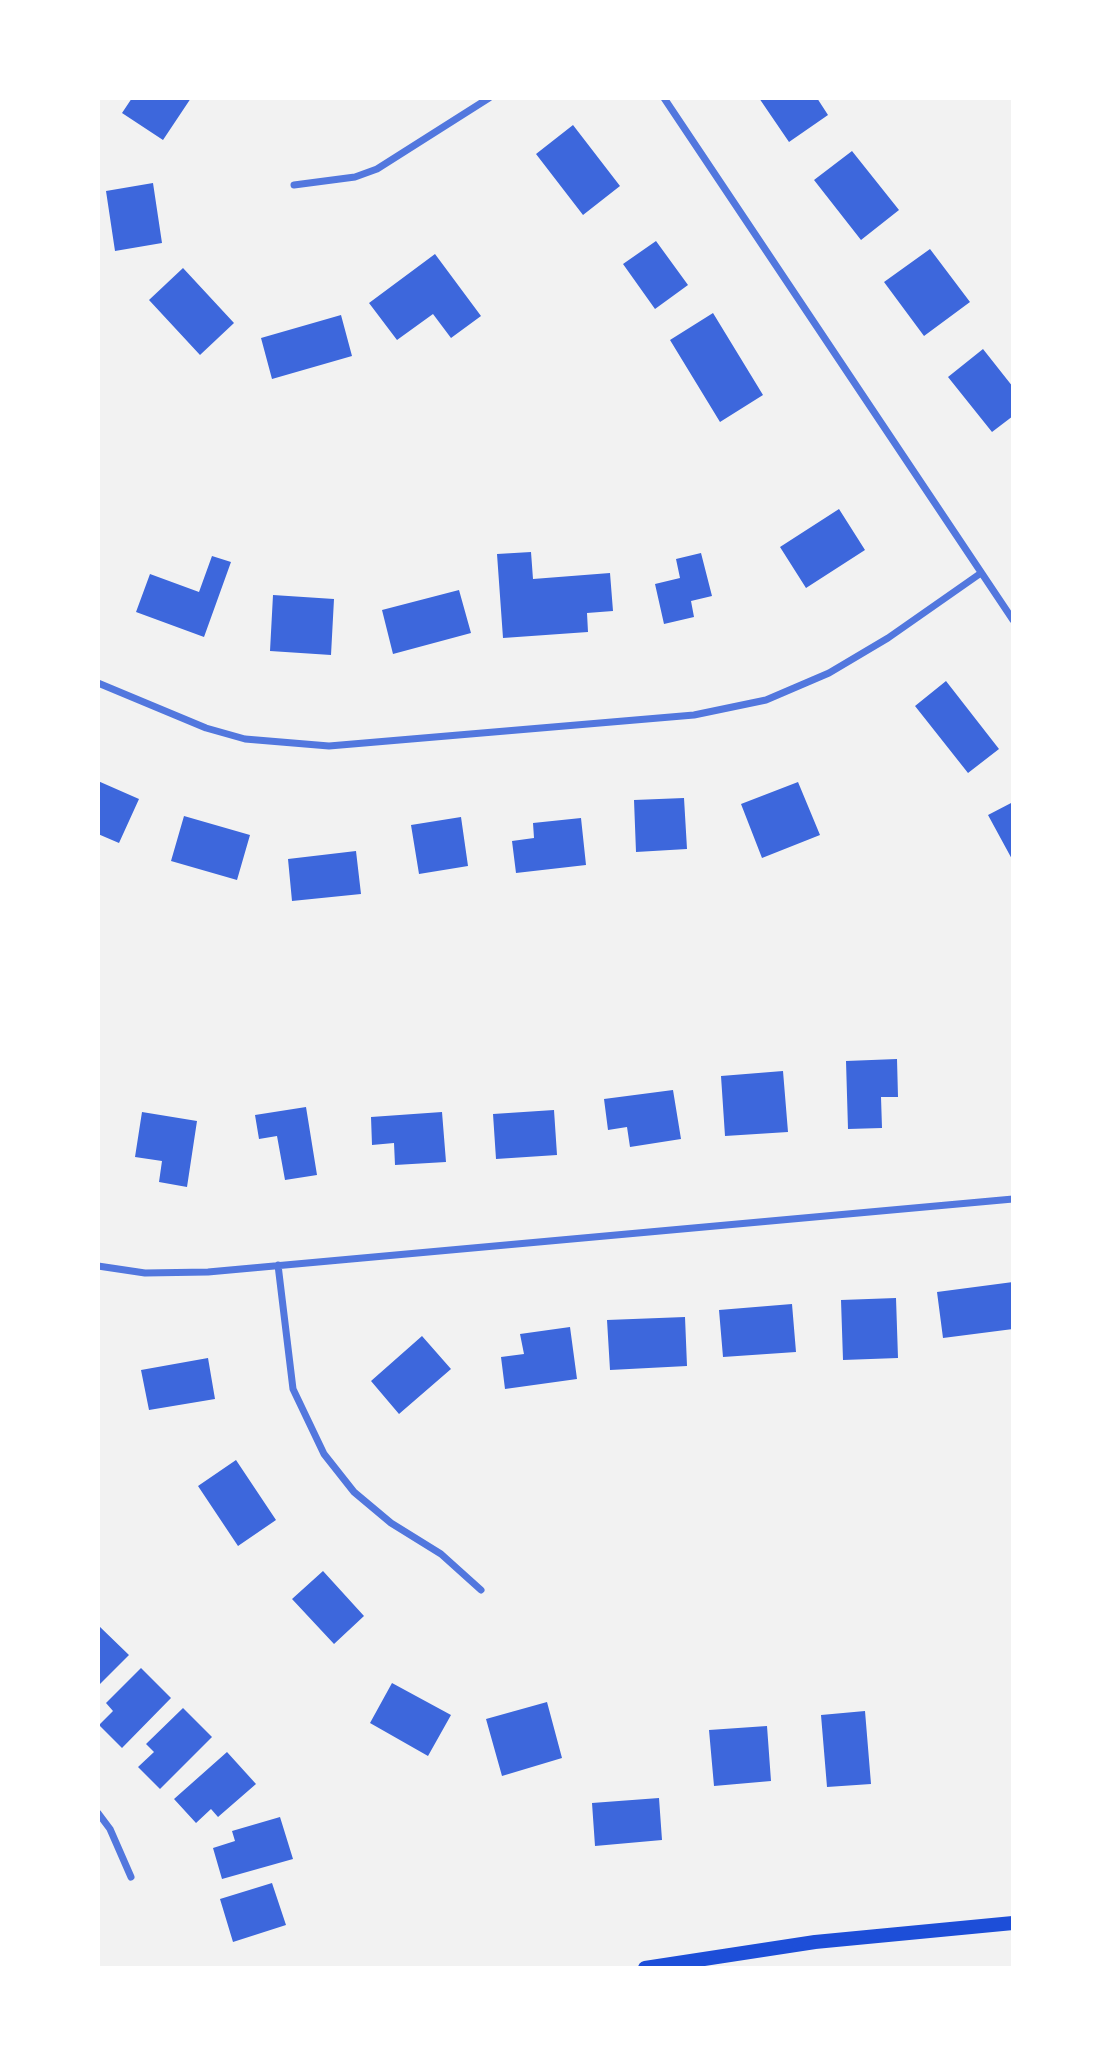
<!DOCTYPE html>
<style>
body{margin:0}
#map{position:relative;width:1111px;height:2066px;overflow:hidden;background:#f2f2f2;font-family:Lato,sans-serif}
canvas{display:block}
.frame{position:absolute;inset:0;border:100px solid #fff;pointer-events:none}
</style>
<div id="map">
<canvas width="1111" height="2066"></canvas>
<div class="frame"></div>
</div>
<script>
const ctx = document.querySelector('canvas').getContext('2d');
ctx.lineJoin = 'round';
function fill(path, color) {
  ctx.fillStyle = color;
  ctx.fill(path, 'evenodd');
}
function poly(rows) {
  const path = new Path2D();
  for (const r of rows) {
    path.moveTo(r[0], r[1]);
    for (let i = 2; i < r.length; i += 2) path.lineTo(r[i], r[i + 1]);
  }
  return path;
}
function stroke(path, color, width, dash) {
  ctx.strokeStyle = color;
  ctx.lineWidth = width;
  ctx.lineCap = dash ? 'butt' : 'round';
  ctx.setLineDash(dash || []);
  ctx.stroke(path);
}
const building = poly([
 [132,98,191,98,163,140,122,113],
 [759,98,817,98,828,115,789,142],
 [573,125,620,186,583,215,536,154],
 [852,151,899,210,861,240,814,180],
 [153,183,162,243,115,251,106,191],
 [656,241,688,285,655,309,623,264],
 [930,249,970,302,924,336,884,282],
 [435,254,481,316,451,338,433,314,397,340,369,303],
 [183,268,234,323,200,355,149,300],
 [713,313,763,395,720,422,670,340],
 [341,315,352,356,272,379,261,338],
 [983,349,1013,387,1013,416,992,432,948,377],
 [839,509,865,550,806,588,780,547],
 [531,552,533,579,610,573,613,611,587,613,588,632,503,638,497,554],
 [701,553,712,596,691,601,694,617,664,624,655,584,680,578,676,559],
 [212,556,231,562,204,637,136,612,150,574,199,592],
 [459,590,471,633,393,654,382,610],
 [273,595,334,599,331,655,270,651],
 [946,681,999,749,968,773,915,706],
 [98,781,139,799,119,843,98,834],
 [798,782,820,835,762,858,741,804],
 [684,798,687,849,636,852,634,800],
 [1013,802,1013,861,988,815],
 [184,816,250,835,237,880,171,861],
 [461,817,468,866,419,874,411,825],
 [581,818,586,865,516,873,512,841,534,838,533,823],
 [356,851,361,894,292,901,288,859],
 [897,1059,898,1097,881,1097,882,1128,848,1129,846,1061],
 [783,1071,788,1132,725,1136,721,1076],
 [673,1090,681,1139,630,1147,627,1127,608,1130,604,1099],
 [306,1107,317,1175,285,1180,277,1136,259,1139,255,1115],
 [554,1110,557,1155,496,1159,493,1114],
 [142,1112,197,1121,187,1187,159,1182,162,1161,135,1157],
 [442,1112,446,1162,395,1165,394,1143,372,1145,371,1117],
 [1013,1282,1013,1329,943,1338,937,1292],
 [896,1298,898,1358,843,1360,841,1300],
 [792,1304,796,1352,723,1357,719,1310],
 [685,1317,687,1366,610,1370,607,1320],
 [570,1327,577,1379,505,1389,501,1357,524,1354,520,1334],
 [422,1336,451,1369,399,1414,371,1381],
 [208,1358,215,1399,149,1410,141,1370],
 [236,1460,276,1520,238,1546,198,1486],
 [323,1571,364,1616,334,1644,292,1599],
 [99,1626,129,1655,98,1686,98,1627],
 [141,1668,171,1698,122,1748,99,1725,113,1711,106,1703],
 [392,1683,451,1715,428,1756,370,1723],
 [547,1702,562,1758,502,1776,486,1719],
 [183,1708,212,1737,160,1789,138,1767,154,1752,146,1744],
 [865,1711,871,1784,827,1787,821,1715],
 [767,1726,771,1781,714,1786,709,1730],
 [227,1752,256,1784,218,1817,211,1809,196,1823,174,1799],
 [659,1798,662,1840,595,1846,592,1803],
 [280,1817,293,1859,222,1879,213,1848,235,1841,232,1831],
 [272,1883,286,1925,233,1942,220,1899]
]);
const minor = poly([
 [664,98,1013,620],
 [294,185,355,177,377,169,489,98],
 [98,683,206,728,245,739,329,746,694,715,766,700,829,673,888,638,981,573],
 [278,1265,293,1389,324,1454,354,1492,391,1523,441,1554,481,1590],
 [98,1266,145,1273,208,1272,1013,1199],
 [98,1813,110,1829,131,1877]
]);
const secondary = poly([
 [645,1968,815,1942,1013,1923]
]);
fill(building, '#3d67dc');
stroke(minor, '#5277de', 7);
stroke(secondary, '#1d4ed8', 14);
</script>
